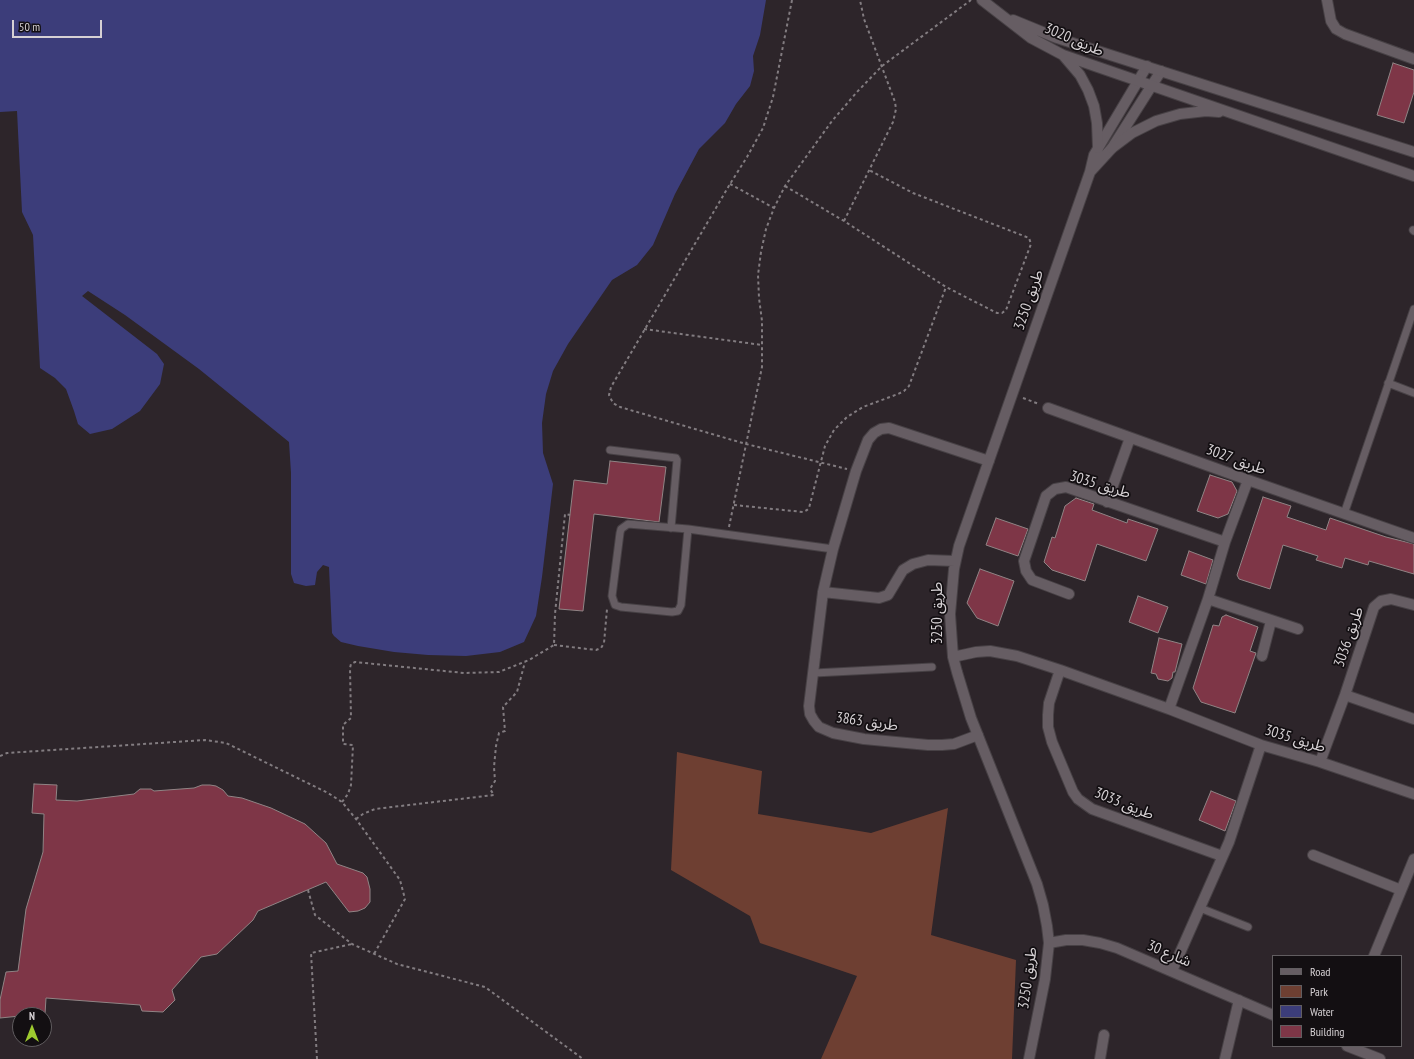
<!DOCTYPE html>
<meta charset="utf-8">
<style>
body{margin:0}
#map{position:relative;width:1414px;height:1059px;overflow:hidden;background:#2d252a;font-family:"PT Sans Narrow",sans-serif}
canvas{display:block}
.legend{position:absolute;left:1272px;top:955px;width:130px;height:92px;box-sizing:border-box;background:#130f12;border:1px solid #615d60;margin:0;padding:5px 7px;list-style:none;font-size:12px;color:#d6d1d4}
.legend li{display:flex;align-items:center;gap:8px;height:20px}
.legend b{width:20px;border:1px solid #615d60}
.north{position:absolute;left:12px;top:1007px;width:40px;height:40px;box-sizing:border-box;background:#130f12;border:1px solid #615d60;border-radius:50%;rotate:0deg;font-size:11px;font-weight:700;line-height:16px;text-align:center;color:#d6d1d4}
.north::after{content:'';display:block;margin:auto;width:14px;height:18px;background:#9eca2f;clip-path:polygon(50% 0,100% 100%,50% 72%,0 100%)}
.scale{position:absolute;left:12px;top:20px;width:90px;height:18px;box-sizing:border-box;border:2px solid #d6d1d4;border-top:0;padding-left:5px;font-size:12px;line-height:14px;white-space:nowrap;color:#d6d1d4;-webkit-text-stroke:3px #130f12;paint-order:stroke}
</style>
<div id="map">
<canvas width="1414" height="1059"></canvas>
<ul class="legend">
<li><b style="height:5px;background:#665d63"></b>Road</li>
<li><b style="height:11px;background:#6e3f32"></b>Park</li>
<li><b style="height:11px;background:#3c3d7a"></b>Water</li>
<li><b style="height:11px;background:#7e3647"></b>Building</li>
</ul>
<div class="north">N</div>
<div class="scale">50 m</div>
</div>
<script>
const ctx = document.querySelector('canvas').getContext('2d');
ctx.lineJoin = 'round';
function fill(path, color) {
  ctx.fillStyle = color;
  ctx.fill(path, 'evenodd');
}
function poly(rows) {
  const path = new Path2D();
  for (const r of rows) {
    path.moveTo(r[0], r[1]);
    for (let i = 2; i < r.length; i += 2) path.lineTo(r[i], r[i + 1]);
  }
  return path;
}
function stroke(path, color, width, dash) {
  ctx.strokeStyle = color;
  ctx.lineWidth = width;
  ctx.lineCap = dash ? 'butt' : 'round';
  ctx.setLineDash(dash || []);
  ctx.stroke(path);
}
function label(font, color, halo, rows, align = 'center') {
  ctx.font = font + ' "PT Sans Narrow","Noto Sans Arabic",sans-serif';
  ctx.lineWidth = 3.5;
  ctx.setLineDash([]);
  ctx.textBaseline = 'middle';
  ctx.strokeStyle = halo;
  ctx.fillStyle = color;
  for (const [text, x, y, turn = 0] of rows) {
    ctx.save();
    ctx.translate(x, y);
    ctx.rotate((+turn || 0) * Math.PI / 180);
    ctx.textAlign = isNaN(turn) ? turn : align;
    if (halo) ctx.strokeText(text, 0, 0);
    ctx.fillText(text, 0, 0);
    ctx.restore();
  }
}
const green = poly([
 [677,752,762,771,758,814,871,833,948,808,931,935,1016,960,1012,1059,821,1059,857,976,760,943,750,916,671,870]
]);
const water = poly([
 [0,0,766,0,760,35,753,56,754,71,750,86,736,104,725,123,699,149,675,194,653,245,637,265,612,280,568,344,553,371,546,394,542,423,543,453,553,484,542,577,536,616,524,642,500,652,466,656,428,655,394,652,358,646,341,642,334,636,332,633,329,567,323,565,317,572,315,585,306,586,294,583,291,574,291,473,289,442,199,369,125,315,88,291,82,296,157,354,164,364,160,384,140,411,112,429,90,434,78,424,74,411,66,389,55,378,40,368,33,235,22,212,17,111,0,112]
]);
const building = poly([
 [1393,63,1414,70,1414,92,1404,123,1377,115,1393,63],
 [610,461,666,467,659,522,594,514,583,611,559,609,574,480,607,484,610,461],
 [1210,475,1232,482,1237,491,1228,514,1218,518,1197,511,1210,475],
 [1263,497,1291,506,1287,517,1326,530,1330,518,1386,537,1414,544,1414,574,1369,561,1368,565,1345,558,1342,568,1316,560,1318,556,1283,545,1270,589,1239,579,1237,575,1263,497],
 [1076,498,1094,504,1092,510,1127,523,1128,519,1158,529,1146,561,1097,544,1085,581,1052,570,1044,562,1052,537,1055,538,1065,506,1076,498],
 [996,518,1028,529,1018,556,986,545,996,518],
 [1189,551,1213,560,1206,584,1181,575,1189,551],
 [980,569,1014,581,998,626,977,618,967,603,980,569],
 [1138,596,1168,607,1158,633,1129,622,1138,596],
 [1226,615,1258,627,1250,651,1256,653,1235,713,1201,702,1193,688,1213,625,1219,626,1222,617,1226,615],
 [1159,638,1182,644,1175,672,1173,672,1172,678,1168,681,1158,679,1156,674,1151,673,1159,638],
 [34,784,57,785,56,800,77,801,134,794,140,789,151,789,154,791,194,788,202,785,210,785,216,786,223,790,228,796,242,798,271,808,305,824,326,843,337,864,363,873,367,877,370,889,370,902,365,908,358,911,349,912,326,882,258,911,253,920,217,954,201,957,172,990,175,1000,163,1012,142,1011,140,1005,46,998,45,1014,20,1015,20,1016,0,1018,0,1000,6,972,18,971,26,909,43,852,44,814,32,813,34,784],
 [1211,791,1236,801,1225,831,1199,820,1211,791]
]);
const path = poly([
 [792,0,773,97,763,128,747,157,730,184,611,387,609,395,613,403,620,407,746,444,847,469],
 [730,184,774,208],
 [785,186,844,221,946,287,997,313,1002,313,1006,310,1031,244,1029,238,913,193,869,170],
 [844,221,893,122,896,109,895,102,864,19,860,0],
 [644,329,762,345],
 [1023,398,1039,404],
 [734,505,803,512,807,510,809,508,825,446,834,430,847,417,863,407,898,394,904,391,909,386,946,287],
 [729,527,762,367,762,321,759,298,758,275,761,252,766,229,774,208,785,186,832,121,857,92,882,66,971,0],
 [554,645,596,650,601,648,604,643,607,609],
 [0,756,7,753,205,740,226,743,328,793,342,802,356,819,400,880,405,899,374,954],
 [342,802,348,794,351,785,353,745,343,744,343,725,351,718,350,668,351,664,355,662,464,673,499,672,529,660,554,645,555,614,565,514,570,515],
 [356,819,363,814,375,809,494,795,490,789,495,781,494,767,496,746,499,733,505,731,503,707,517,692,525,662],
 [308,890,315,915,352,944,397,964,485,987,583,1059],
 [317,1059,311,953,352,944]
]);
const service = poly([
 [1413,230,1414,231],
 [1388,383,1414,393],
 [610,450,676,458,677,460,671,528],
 [1344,514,1414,309],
 [688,529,681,605,678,611,672,612,621,607,615,605,612,596,620,533,621,529,628,524,688,529,833,549],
 [814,673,932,667],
 [1200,908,1248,927]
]);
const minor = poly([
 [1327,0,1331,21,1336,29,1345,34,1414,59],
 [1090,172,1112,148,1161,71],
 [1048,408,1248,480,1414,538],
 [1107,502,1130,438],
 [823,592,879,598,888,595,903,570,913,564,928,560,955,561],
 [1069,594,1032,580,1026,571,1024,561,1046,496,1055,489,1066,487,1225,542],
 [1208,599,1298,629],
 [1262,656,1271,621],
 [953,657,976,652,990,651,1017,656,1060,670,1169,709,1261,745,1320,762,1414,794],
 [1060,670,1049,703,1048,715,1048,727,1052,742,1073,792,1078,799,1092,809,1222,856],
 [1345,695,1414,719],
 [1169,709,1208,599,1225,542,1248,480],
 [978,735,954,744,942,745,928,745,864,739,833,733,819,727,814,721,810,714,809,706,823,592,833,549,856,471,868,440,874,433,881,429,889,428,989,461],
 [1320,762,1345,695,1374,607,1381,601,1391,599,1414,605],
 [1313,855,1401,890],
 [1049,943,1066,940,1083,940,1100,943,1117,948,1273,1015],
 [1374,956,1414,859],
 [1172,971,1229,842,1261,745],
 [1347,1046,1380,1059],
 [1029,1059,1045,979,1049,943,1047,926,1043,905,1037,884,971,718,957,672,953,657,950,614,954,569,959,546,1090,172,1094,155,1147,66],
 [1100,1059,1104,1035],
 [1225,1059,1239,1000]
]);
const tertiary = poly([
 [982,0,1031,38,1063,55,1414,176],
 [1013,20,1057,38,1414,152],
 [1063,55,1080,75,1088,90,1094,106,1097,123,1098,148],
 [1112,148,1132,133,1156,121,1180,114,1206,111,1219,112]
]);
const streetNames = [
 ["طريق 3020",1074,40,23],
 ["طريق 3250",1029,300,-71],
 ["طريق 3027",1236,460,20],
 ["طريق 3035",1100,485,17],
 ["طريق 3250",938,613,-90],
 ["طريق 3036",1349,637,-71],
 ["طريق 3863",867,722,8],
 ["طريق 3035",1295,739,17],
 ["طريق 3033",1124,804,22],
 ["شارع 30",1169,954,23],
 ["طريق 3250",1028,978,-82]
];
fill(green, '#6e3f32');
fill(water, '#3c3d7a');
fill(building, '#7e3647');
stroke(building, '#908485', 1);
stroke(service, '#474145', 9);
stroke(minor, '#474145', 12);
stroke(tertiary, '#474145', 12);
stroke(path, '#827c80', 2, [3, 3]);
stroke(service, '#665d63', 7);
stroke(minor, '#665d63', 10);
stroke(tertiary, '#665d63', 10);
label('15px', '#d6d1d4', '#130f12', streetNames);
</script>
